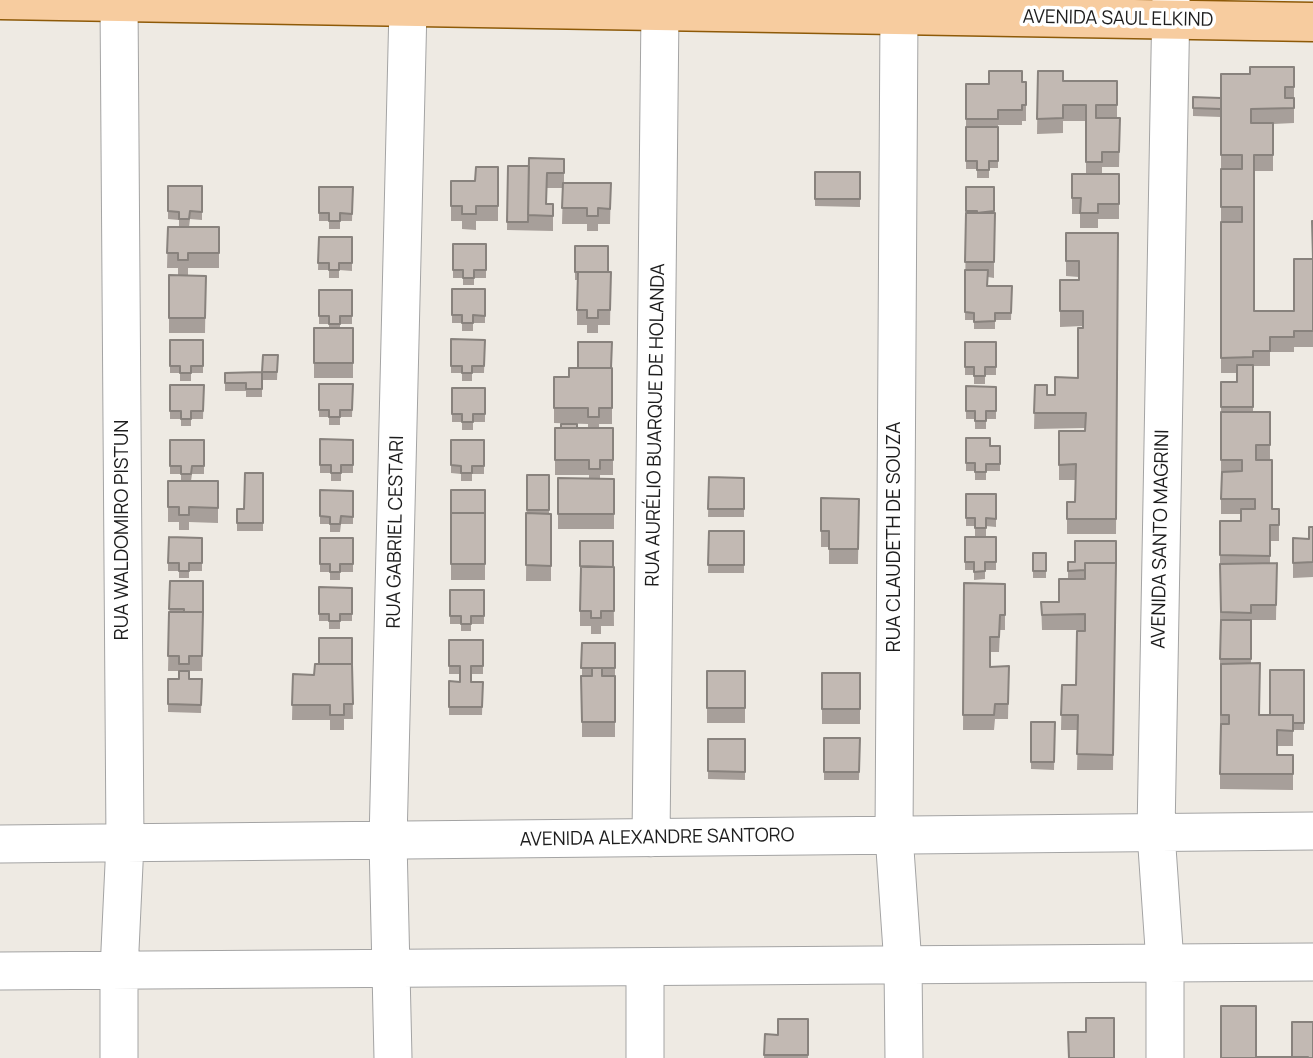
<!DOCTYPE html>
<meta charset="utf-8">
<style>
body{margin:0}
canvas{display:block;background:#eeeae3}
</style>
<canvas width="1313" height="1058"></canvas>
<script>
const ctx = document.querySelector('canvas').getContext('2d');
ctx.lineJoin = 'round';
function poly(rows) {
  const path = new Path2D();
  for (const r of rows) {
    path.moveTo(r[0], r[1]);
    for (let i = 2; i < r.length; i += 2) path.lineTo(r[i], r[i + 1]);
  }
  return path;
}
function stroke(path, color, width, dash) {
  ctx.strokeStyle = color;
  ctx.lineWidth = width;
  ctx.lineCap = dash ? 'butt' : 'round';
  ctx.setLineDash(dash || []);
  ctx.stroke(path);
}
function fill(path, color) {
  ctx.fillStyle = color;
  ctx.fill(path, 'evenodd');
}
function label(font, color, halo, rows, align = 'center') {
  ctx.font = font + ' Manrope,sans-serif';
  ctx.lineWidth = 7;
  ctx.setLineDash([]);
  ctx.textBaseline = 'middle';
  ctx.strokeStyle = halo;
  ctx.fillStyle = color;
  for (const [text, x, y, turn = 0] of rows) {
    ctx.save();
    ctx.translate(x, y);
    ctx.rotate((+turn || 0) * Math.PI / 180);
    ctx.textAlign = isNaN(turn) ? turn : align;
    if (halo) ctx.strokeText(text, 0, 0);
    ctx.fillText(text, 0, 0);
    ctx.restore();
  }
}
const minor = poly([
 [899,15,894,835,903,965,904,1058],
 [651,838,660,11],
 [0,844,1313,831],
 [0,971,1313,962],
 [119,1058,119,971,125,843,119,2],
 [393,1058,388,841,408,7],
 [645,1058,645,967],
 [1165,1058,1165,963,1156,833,1171,0]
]);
const major = poly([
 [0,0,1313,22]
]);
const wall = poly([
 [1294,67,1294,123,1273,124,1273,171,1254,171,1254,311,1294,311,1312,259,1313,221,1313,347,1294,347,1294,352,1270,352,1270,366,1253,366,1253,412,1270,412,1270,460,1272,509,1279,509,1279,541,1270,541,1270,563,1277,563,1276,620,1251,620,1251,663,1259,715,1270,715,1304,670,1304,730,1293,730,1293,746,1277,746,1277,755,1293,755,1293,790,1220,789,1220,521,1241,521,1241,514,1221,514,1221,382,1237,382,1237,373,1221,373,1221,155,1250,74],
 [1038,71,1063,81,1117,81,1117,118,1120,118,1119,167,1102,167,1102,174,1119,174,1119,219,1098,219,1098,228,1080,228,1080,214,1072,214,1072,174,1086,174,1086,121,1063,121,1063,133,1037,134],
 [1026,82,1026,121,1022,121,1022,125,998,125,998,168,989,168,989,178,977,178,977,169,966,169,966,84,989,84],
 [1193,97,1221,98,1221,117,1193,116],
 [564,159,564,183,611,183,610,224,598,224,598,231,587,231,587,224,562,224,563,188,547,188,546,204,553,204,553,231,507,230,508,166,529,166],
 [498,167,498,221,476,221,476,230,462,229,462,221,451,221,451,181,475,181],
 [815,172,860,172,860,207,815,206],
 [168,186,202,186,202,220,190,219,189,227,219,227,219,268,188,268,188,275,206,276,205,333,169,333,169,275,178,275,178,268,167,268,168,227,179,227,179,220,168,219],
 [319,187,353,187,352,221,340,221,340,229,329,229,329,221,319,221],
 [966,187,994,187,994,278,988,277,988,286,1012,286,1011,320,995,320,995,329,974,329,974,320,965,320],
 [1066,233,1118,233,1116,534,1067,534,1067,502,1075,502,1076,480,1059,480,1059,431,1085,431,1085,428,1034,429,1035,385,1047,395,1055,395,1078,378,1083,326,1060,327,1060,280,1079,280,1079,277,1066,276],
 [319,237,352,237,352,271,339,270,339,278,329,278,329,270,318,270],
 [453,244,486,244,486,278,474,278,474,285,463,285,463,278,453,278],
 [575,246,608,272,611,272,610,325,598,325,598,333,587,333,587,325,577,325,577,280,575,280],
 [452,289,485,289,485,323,473,323,473,331,462,331,462,323,452,323],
 [319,290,352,290,352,324,340,324,340,328,353,328,353,378,314,378,314,328,329,328,329,324,319,324],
 [451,339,485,340,484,373,472,373,472,381,462,381,462,373,451,373],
 [170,340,203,340,203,373,191,373,191,381,180,381,180,373,170,373],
 [965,342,996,342,996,375,985,375,985,384,974,384,974,375,965,375],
 [278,355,277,380,262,380,262,397,246,397,246,391,225,391,225,373,262,372],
 [612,368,612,424,599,424,599,428,613,428,613,475,600,475,600,478,614,479,614,529,558,529,558,478,589,478,589,475,555,475,555,428,588,428,588,424,554,423,554,377,569,377],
 [319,384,353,384,352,417,340,417,340,425,329,425,329,417,319,417],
 [170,385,204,385,203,419,191,419,191,426,181,426,181,419,170,419],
 [966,386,996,387,996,419,986,419,986,429,975,429,975,419,966,419],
 [452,388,485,388,485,422,473,422,473,430,462,430,462,422,452,422],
 [966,438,990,446,1000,446,1000,471,986,471,986,480,975,480,975,471,966,471],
 [320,439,353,440,353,473,341,473,341,481,331,481,331,473,320,473],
 [170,440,204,440,204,474,192,474,191,481,218,481,218,523,189,522,189,530,179,530,179,522,168,522,168,481,181,481,181,474,170,474],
 [451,440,484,440,484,474,472,474,472,481,461,481,461,474,451,473],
 [263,473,263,531,237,531,237,509,244,509],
 [527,475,549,475,549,514,551,514,551,581,526,581],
 [709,477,744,478,744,517,708,517],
 [320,490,353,491,353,524,341,524,340,532,330,532,330,524,320,524],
 [451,490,485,513,485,580,451,580],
 [966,494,996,494,996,527,986,526,986,536,975,536,975,526,966,526],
 [821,498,859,499,858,564,829,564,829,547,821,547],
 [1313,527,1313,577,1293,578,1293,538,1309,539],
 [709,531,744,531,744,573,708,573],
 [965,537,996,537,996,570,985,570,985,579,974,580,974,570,965,570],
 [202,538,202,571,189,571,189,578,179,578,179,571,168,571,168,563],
 [320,538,353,538,353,572,340,572,340,580,330,580,330,572,320,572],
 [580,541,613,541,614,626,601,626,601,634,591,634,591,626,580,626],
 [1116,541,1113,770,1077,770,1078,730,1061,730,1062,685,1076,685,1085,630,1042,630,1041,602,1059,602,1085,579,1068,578,1068,562,1075,562],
 [1033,553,1046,553,1046,578,1033,578],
 [170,581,203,581,202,671,189,671,189,679,202,679,201,713,168,712,168,679,179,679,179,671,168,671],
 [964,583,1005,584,1005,630,1000,630,999,652,990,652,990,667,1009,666,1008,719,995,719,994,730,963,730],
 [319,587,352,588,352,621,340,621,340,629,329,629,329,621,319,621],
 [450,590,484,590,484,624,471,624,471,631,461,631,461,624,450,624],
 [352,638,353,719,344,719,344,730,330,730,330,720,292,720,293,674,314,675],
 [449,640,483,640,483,674,471,674,471,682,483,682,482,715,449,715,449,681,460,682,460,674,449,674],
 [582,643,615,643,615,737,582,737],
 [707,671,745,671,745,723,707,723],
 [822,673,860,673,860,724,822,724],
 [1031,722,1055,722,1054,770,1031,769],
 [824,738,860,738,859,780,824,780],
 [708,739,745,739,745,780,708,779],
 [808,1019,808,1058,764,1058,765,1034,778,1035]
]);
const building = poly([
 [1250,67,1294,67,1294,87,1285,87,1285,98,1294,98,1294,108,1251,109,1251,123,1273,123,1273,155,1254,155,1254,311,1294,311,1294,259,1313,259,1312,221,1313,221,1313,331,1294,331,1294,337,1270,337,1270,351,1253,351,1253,357,1221,358,1221,222,1242,222,1242,207,1221,207,1221,169,1242,169,1242,155,1221,155,1221,74,1250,74,1250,67],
 [989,71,1022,71,1022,82,1026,82,1026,105,1022,105,1022,110,998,110,998,119,966,119,966,84,989,84,989,71],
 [1038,71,1063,71,1063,81,1117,81,1117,105,1096,105,1096,118,1120,118,1119,152,1102,152,1102,162,1086,162,1086,105,1063,105,1063,118,1037,119,1038,71],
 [1193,97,1221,98,1221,109,1193,108,1193,97],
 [966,127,998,127,998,161,989,161,989,170,977,170,977,161,966,161,966,127],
 [529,158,564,159,564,173,547,173,546,204,553,204,553,216,528,215,529,158],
 [508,166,529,166,528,222,507,222,508,166],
 [476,167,498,167,498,206,476,206,476,214,462,214,462,206,451,206,451,181,475,181,476,167],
 [815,172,860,172,860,199,815,199,815,172],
 [1072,174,1119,174,1119,204,1098,204,1098,213,1080,213,1081,198,1072,198,1072,174],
 [563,183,611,183,610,209,598,208,598,216,587,216,587,208,562,208,563,183],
 [168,186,202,186,202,212,190,211,189,219,179,219,179,212,168,211,168,186],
 [319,187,353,187,352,214,340,213,340,221,329,221,329,213,319,213,319,187],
 [966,187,994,187,994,211,977,213,977,211,966,211,966,187],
 [966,213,995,213,994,262,965,262,966,213],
 [168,227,219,227,219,253,188,253,188,260,178,260,178,253,167,253,168,227],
 [1066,233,1118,233,1116,519,1067,519,1067,502,1075,502,1076,464,1059,465,1059,431,1085,431,1086,413,1034,413,1035,385,1047,385,1047,395,1055,395,1055,377,1078,378,1078,328,1083,328,1083,311,1060,311,1060,280,1079,280,1079,261,1066,261,1066,233],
 [319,237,352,237,352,263,339,263,339,270,329,270,329,263,318,263,319,237],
 [453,244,486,244,486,270,474,270,474,278,463,278,463,270,453,270,453,244],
 [575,246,608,246,608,272,575,272,575,246],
 [965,270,988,270,987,286,1012,286,1011,313,995,313,995,321,974,322,974,313,965,312,965,270],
 [578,272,611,272,610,310,598,310,598,318,587,318,587,310,577,310,578,272],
 [169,275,206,276,205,318,169,318,169,275],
 [452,289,485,289,485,316,473,315,473,323,462,323,462,315,452,315,452,289],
 [319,290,352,290,352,316,340,316,340,324,329,324,329,316,319,316,319,290],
 [314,328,353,328,353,363,314,363,314,328],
 [451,339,485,340,484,366,472,366,472,373,462,373,462,366,451,366,451,339],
 [170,340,203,340,203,366,191,366,191,373,180,373,180,366,170,366,170,340],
 [578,342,612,342,611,368,578,368,578,342],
 [965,342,996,342,996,367,985,367,985,376,974,376,974,367,965,367,965,342],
 [263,355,278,355,277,372,262,372,263,355],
 [1237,365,1253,365,1253,407,1221,407,1221,382,1237,382,1237,365],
 [569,368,612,368,612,408,599,408,599,417,588,417,588,408,554,408,554,377,569,377,569,368],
 [262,372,262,389,246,389,246,383,225,383,225,373,262,372],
 [319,384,353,384,352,410,340,410,340,417,329,417,329,410,319,410,319,384],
 [170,385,204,385,203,411,191,411,191,419,181,419,181,411,170,411,170,385],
 [966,386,996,387,996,411,986,411,986,421,975,421,975,411,966,411,966,386],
 [452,388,485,388,485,414,473,414,473,422,462,422,462,414,452,414,452,388],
 [1221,412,1270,412,1270,445,1256,445,1256,460,1272,460,1272,509,1279,509,1279,525,1270,525,1270,556,1220,555,1220,521,1241,521,1241,509,1255,509,1255,499,1221,499,1222,472,1242,471,1242,460,1221,460,1221,412],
 [561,424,577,424,577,428,561,428,561,424],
 [555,428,613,428,613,460,600,460,600,469,589,469,589,460,555,460,555,428],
 [966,438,990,438,990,446,1000,446,1000,464,986,464,986,472,975,472,975,463,966,463,966,438],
 [320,439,353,440,353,465,341,465,341,473,331,473,331,465,320,465,320,439],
 [170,440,204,440,204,466,192,466,191,474,181,474,181,466,170,466,170,440],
 [451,440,484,440,484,466,472,466,472,473,461,473,461,466,451,465,451,440],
 [245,473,263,473,263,523,237,523,237,509,244,509,245,473],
 [527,475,549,475,549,510,527,510,527,475],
 [709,477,744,478,744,509,708,509,709,477],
 [558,478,614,479,614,514,558,514,558,478],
 [168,481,218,481,218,508,189,507,189,515,179,515,179,507,168,507,168,481],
 [320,490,353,491,353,517,341,516,340,524,330,524,330,517,320,516,320,490],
 [451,490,485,490,485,513,451,513,451,490],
 [966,494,996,494,996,519,986,518,986,528,975,528,975,518,966,518,966,494],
 [821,498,859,499,858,549,829,549,829,531,821,531,821,498],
 [451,513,485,513,485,564,451,564,451,513],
 [526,513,551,514,551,566,526,565,526,513],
 [1309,527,1313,527,1313,562,1293,563,1293,538,1309,539,1309,527],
 [709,531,744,531,744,565,708,565,709,531],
 [169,537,202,538,202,563,189,563,189,571,179,571,179,563,168,563,169,537],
 [965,537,996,537,996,562,985,562,985,571,974,572,974,562,965,562,965,537],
 [320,538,353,538,353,564,340,564,340,572,330,572,330,564,320,564,320,538],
 [580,541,613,541,613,567,580,566,580,541],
 [1075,541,1116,541,1116,563,1085,563,1085,570,1068,571,1068,562,1075,562,1075,541],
 [1033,553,1046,553,1046,571,1033,571,1033,553],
 [1085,563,1116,563,1113,755,1077,754,1078,715,1061,715,1062,685,1076,685,1077,631,1085,631,1085,614,1042,615,1041,602,1059,602,1059,579,1085,579,1085,563],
 [1277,563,1276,605,1251,605,1251,613,1221,612,1220,564,1277,563],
 [581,567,614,567,614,611,601,611,601,618,591,618,591,611,580,611,581,567],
 [170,581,203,581,203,612,184,612,184,609,169,609,170,581],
 [964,583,1005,584,1005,615,1000,615,999,637,990,637,990,667,1009,666,1008,704,995,704,994,715,963,715,964,583],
 [319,587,352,588,352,614,340,614,340,621,329,621,329,614,319,614,319,587],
 [450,590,484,590,484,616,471,616,471,624,461,624,461,616,450,616,450,590],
 [169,612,203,612,202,656,189,656,189,664,179,664,179,656,168,656,169,612],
 [1221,620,1251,620,1251,659,1220,659,1221,620],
 [319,638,352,638,352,664,319,664,319,638],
 [449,640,483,640,483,666,471,666,471,682,483,682,482,707,449,707,449,681,460,682,460,666,449,666,449,640],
 [582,643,615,643,615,668,581,668,582,643],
 [1260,663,1259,715,1293,715,1293,731,1277,730,1277,755,1293,755,1293,774,1220,774,1221,724,1229,724,1229,715,1221,715,1221,664,1260,663],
 [315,664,352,664,353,704,344,704,344,715,330,715,330,705,292,705,293,674,314,675,315,664],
 [592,668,602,668,602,676,615,676,615,722,582,722,581,676,592,676,592,668],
 [1270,670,1304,670,1304,723,1293,723,1293,715,1270,715,1270,670],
 [179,671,189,671,189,679,202,679,201,705,168,704,168,679,179,679,179,671],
 [707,671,745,671,745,708,707,708,707,671],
 [822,673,860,673,860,709,822,709,822,673],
 [1031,722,1055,722,1054,762,1031,762,1031,722],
 [824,738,860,738,859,772,824,772,824,738],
 [708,739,745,739,745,772,708,771,708,739],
 [1221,1006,1256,1006,1256,1057,1292,1057,1292,1058,1221,1058,1221,1006],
 [1086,1018,1114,1018,1114,1058,1069,1058,1068,1032,1086,1032,1086,1018],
 [778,1019,808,1019,808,1055,764,1055,765,1034,778,1035,778,1019],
 [1292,1022,1313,1022,1313,1058,1308,1058,1308,1057,1292,1057,1292,1022]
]);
const streetNames = [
 ["AVENIDA SAUL ELKIND",1118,19,1],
 ["RUA AURÉLIO BUARQUE DE HOLANDA",656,425,-89],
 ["RUA WALDOMIRO PISTUN",123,530,-90],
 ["RUA GABRIEL CESTARI",396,532,-89],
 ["RUA CLAUDETH DE SOUZA",895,537,-90],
 ["AVENIDA SANTO MAGRINI",1161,539,-89],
 ["AVENIDA ALEXANDRE SANTORO",657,838,-1]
];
stroke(minor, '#a4a4a4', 39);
stroke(major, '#8e5a08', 41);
stroke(minor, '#fff', 37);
stroke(major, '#f7cc9f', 38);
fill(wall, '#a79f9a');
fill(building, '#c2b9b3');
stroke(building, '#88827d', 2);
label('19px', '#1d1d1d', '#fff', streetNames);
</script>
